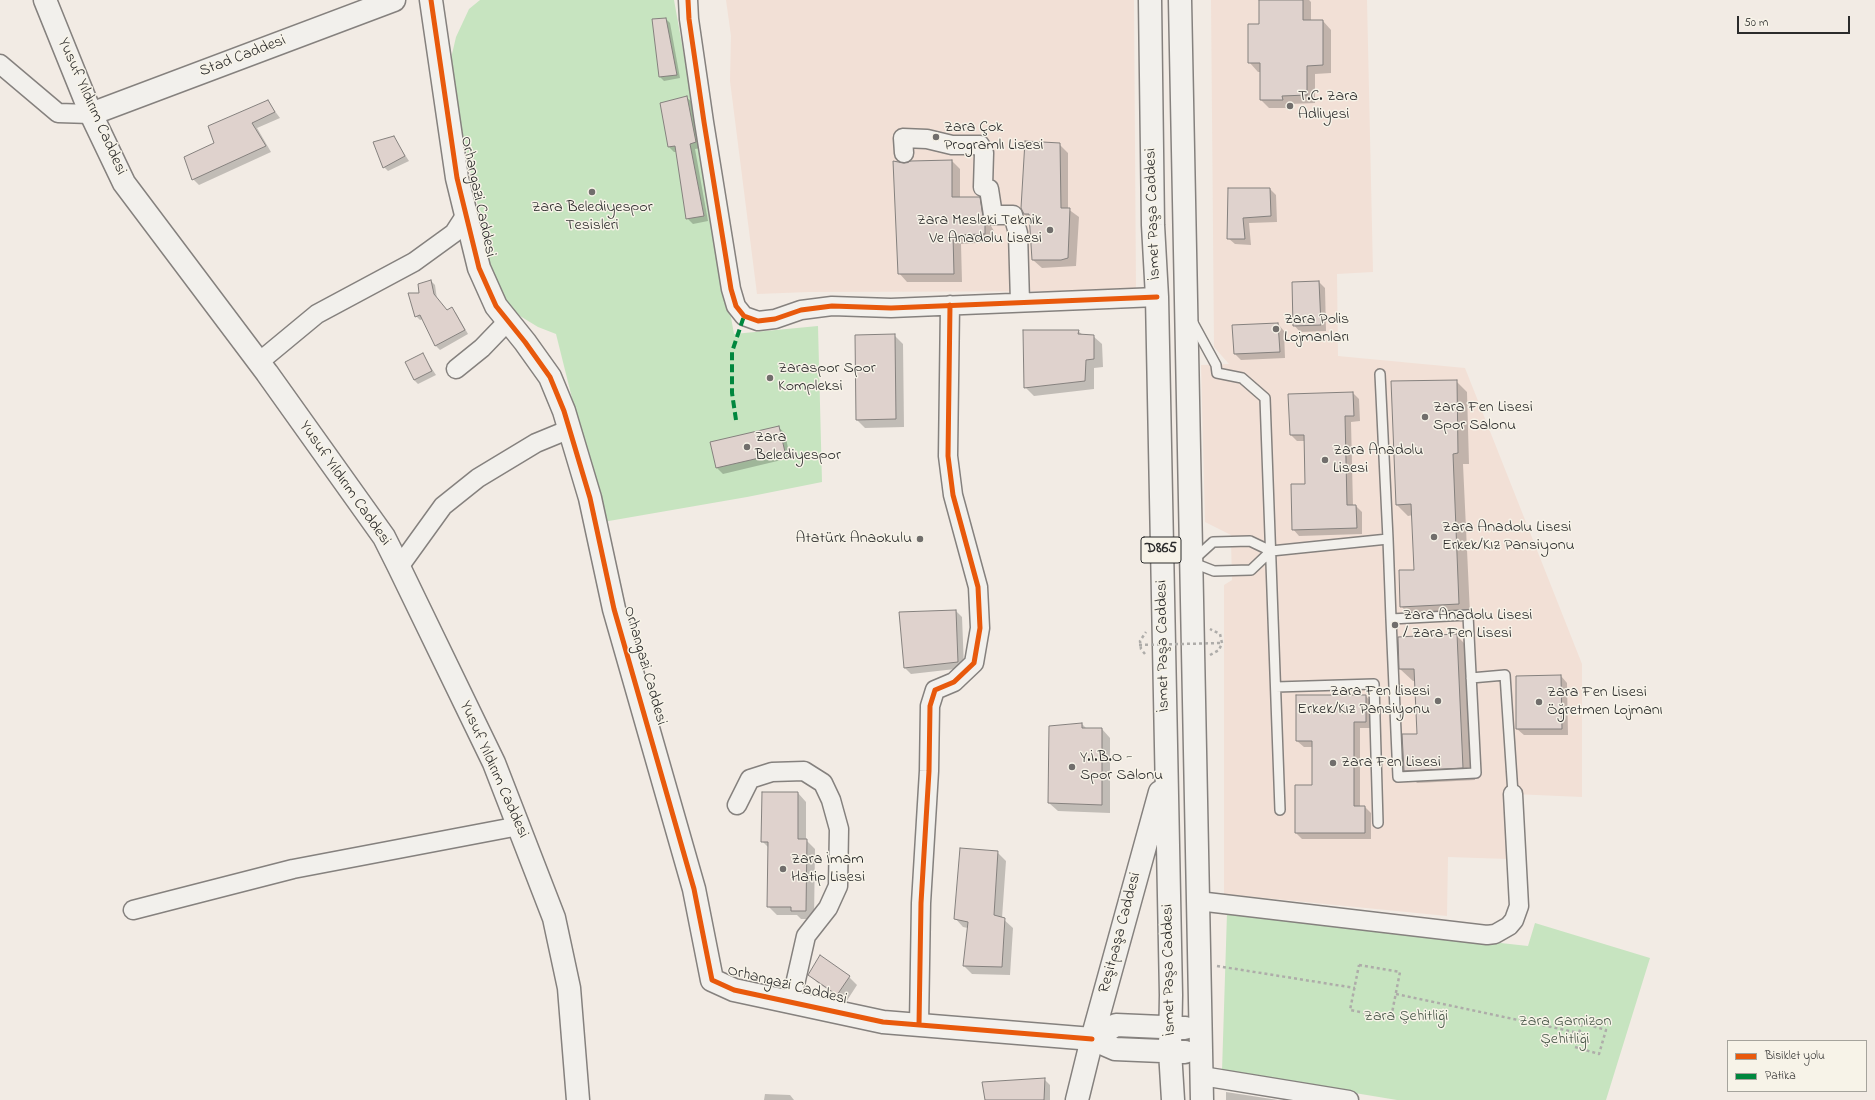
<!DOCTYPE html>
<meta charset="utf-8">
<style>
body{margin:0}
#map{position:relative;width:1875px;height:1100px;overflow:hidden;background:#f2ebe4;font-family:"Indie Flower",sans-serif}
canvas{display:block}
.legend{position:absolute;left:1727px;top:1040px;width:140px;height:52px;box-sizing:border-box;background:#f7f3e8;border:1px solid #a5a39c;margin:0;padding:5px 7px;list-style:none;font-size:12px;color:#2b2b2b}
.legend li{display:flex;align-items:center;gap:8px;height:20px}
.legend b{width:20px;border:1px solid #a5a39c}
.scale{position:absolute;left:1737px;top:16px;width:113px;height:18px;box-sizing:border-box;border:2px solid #2b2b2b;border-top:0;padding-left:5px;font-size:12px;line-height:14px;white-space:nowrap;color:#2b2b2b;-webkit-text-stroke:3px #f7f3e8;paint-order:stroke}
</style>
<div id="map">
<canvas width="1875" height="1100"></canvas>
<ul class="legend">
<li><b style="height:5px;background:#e8590c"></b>Bisiklet yolu</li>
<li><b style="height:5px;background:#00873e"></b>Patika</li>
</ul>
<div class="scale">50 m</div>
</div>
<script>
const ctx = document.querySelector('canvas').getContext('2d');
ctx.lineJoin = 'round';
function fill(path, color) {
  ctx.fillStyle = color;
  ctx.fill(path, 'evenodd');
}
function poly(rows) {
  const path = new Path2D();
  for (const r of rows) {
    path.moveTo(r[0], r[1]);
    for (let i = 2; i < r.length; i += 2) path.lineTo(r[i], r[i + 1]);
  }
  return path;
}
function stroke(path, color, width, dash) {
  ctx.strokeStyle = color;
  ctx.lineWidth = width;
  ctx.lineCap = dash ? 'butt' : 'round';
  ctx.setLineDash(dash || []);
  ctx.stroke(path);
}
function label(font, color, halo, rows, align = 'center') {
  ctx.font = font + ' "Indie Flower",sans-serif';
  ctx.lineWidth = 3;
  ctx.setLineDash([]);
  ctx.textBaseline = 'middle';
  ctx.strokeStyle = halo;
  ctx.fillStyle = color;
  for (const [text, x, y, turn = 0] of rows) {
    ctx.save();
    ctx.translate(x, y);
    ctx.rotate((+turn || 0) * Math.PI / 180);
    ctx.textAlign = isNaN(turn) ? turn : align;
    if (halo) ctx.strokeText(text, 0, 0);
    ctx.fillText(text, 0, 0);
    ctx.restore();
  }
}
const built = poly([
 [726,0,1134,0,1136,291,809,292,757,294,730,81,731,36],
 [1211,0,1367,0,1373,272,1337,274,1338,356,1465,368,1582,664,1582,797,1513,794,1508,859,1448,857,1447,916,1224,894,1224,585,1232,580,1231,542,1231,535,1205,522,1201,365,1229,364,1214,347]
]);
const green = poly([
 [480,0,674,0,734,334,818,326,822,482,747,497,603,522,556,334,538,327,520,316,500,296,492,275,449,67,456,37,469,9],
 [1227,913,1528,946,1535,923,1650,958,1606,1100,1397,1100,1222,1071]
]);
const shadow = poly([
 [1260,0,1309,0,1311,2,1311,21,1323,21,1331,30,1331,73,1315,74,1315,103,1290,104,1291,108,1269,108,1261,100,1261,72,1258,72,1250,63,1249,25,1260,25],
 [666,19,670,23,680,78,664,81,660,77],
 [686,97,692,102,701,148,695,149,708,221,693,224,687,218,677,152,674,152,669,147],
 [268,102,280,118,257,128,271,152,199,185,193,179,216,143],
 [393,137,409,161,388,171,384,167],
 [1059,144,1068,153,1068,209,1079,217,1076,266,1042,268,1033,260,1030,219,1024,214],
 [952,161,960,169,960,198,979,198,988,207,991,226,994,231,993,242,961,244,962,282,907,282,899,273,904,164],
 [1229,189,1270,189,1276,195,1277,222,1249,223,1251,245,1235,244,1228,238],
 [431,281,435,285,437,299,447,311,452,309,456,313,468,334,440,350,436,346,423,319,420,320,416,316,420,293],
 [1319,282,1325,288,1326,331,1300,332,1294,325,1293,283],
 [1278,324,1284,331,1285,358,1241,360,1235,354],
 [1078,331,1083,335,1093,336,1102,344,1103,367,1094,368,1094,389,1034,396,1025,387],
 [894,335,903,344,904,427,865,428,857,420],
 [422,354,436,375,418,384,414,380],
 [1456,381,1467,392,1469,464,1463,464,1470,614,1412,617,1401,606,1415,571,1413,515,1408,516,1397,505],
 [1353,393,1359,399,1360,421,1351,422,1353,506,1356,506,1362,512,1362,534,1299,536,1293,529,1306,485,1305,441,1297,441,1291,435],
 [778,427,785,433,790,458,723,474,717,468,711,443],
 [956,611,962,617,964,668,911,674,904,667],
 [1456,635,1469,648,1475,780,1417,783,1405,770,1418,735,1416,681,1413,681,1400,669],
 [1561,676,1567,683,1568,735,1524,735,1517,729,1517,677],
 [1366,696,1372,703,1372,728,1360,728,1360,807,1365,807,1371,813,1371,839,1302,839,1296,833,1313,786,1313,747,1304,747,1297,741],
 [1082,724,1087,729,1102,729,1110,738,1110,813,1058,811,1049,803],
 [798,793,806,802,806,840,815,849,814,919,801,919,797,915,777,915,768,906,769,848,762,841],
 [997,852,1006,861,1002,918,1013,928,1010,975,972,974,964,966,968,928,963,927,955,918],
 [809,975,849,977,857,985,846,1002,818,983],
 [1044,1079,1050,1085,1050,1100,986,1100],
 [1226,1092,1278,1100,1226,1100],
 [765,1094,790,1095,794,1100,764,1100]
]);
const building = poly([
 [1259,0,1303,0,1303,20,1323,20,1323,65,1307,66,1307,95,1282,96,1283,100,1260,100,1260,63,1248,63,1248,24,1259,24,1259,0],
 [666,18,677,75,659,77,652,19,666,18],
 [687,96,696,142,690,144,704,216,686,219,675,146,668,147,660,103,687,96],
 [268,100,275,112,252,123,266,146,192,180,184,157,214,143,208,126,268,100],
 [394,136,405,156,383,168,373,142,394,136],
 [1025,141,1060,143,1061,208,1070,208,1068,258,1061,260,1032,260,1029,214,1024,214,1021,208,1025,141],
 [952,160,952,197,980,197,983,217,985,222,985,234,953,235,954,274,898,274,893,161,904,163,911,161,952,160],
 [1228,188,1270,188,1271,216,1243,218,1245,239,1227,239,1228,188],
 [431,280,434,294,447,310,452,307,465,330,435,346,420,315,415,317,408,293,419,293,418,284,431,280],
 [1319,281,1321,325,1293,326,1292,282,1319,281],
 [1278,323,1280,352,1234,354,1232,325,1278,323],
 [1023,330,1079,330,1078,334,1094,335,1094,359,1086,360,1085,381,1024,388,1023,330],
 [895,334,896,419,856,420,855,335,895,334],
 [423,353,432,371,414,380,405,362,423,353],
 [1457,380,1458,453,1453,454,1459,604,1400,607,1399,570,1414,570,1411,504,1396,505,1391,381,1457,380],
 [1353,392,1354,416,1345,416,1347,505,1356,505,1357,528,1292,530,1291,484,1305,484,1304,435,1290,435,1288,394,1353,392],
 [779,426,785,452,716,468,710,442,779,426],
 [956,610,958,662,904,668,899,612,956,610],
 [1457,634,1463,768,1404,771,1402,734,1417,734,1414,669,1399,669,1398,637,1457,634],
 [1561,675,1562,729,1516,729,1516,676,1561,675],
 [1296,695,1366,695,1366,722,1354,722,1354,806,1365,806,1365,833,1295,833,1295,785,1312,785,1312,741,1296,741,1296,695],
 [1082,723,1082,728,1102,728,1102,805,1048,803,1049,726,1082,723],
 [762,792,798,792,798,839,807,839,806,911,791,911,791,907,767,907,768,842,761,842,762,792],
 [960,848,998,851,994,915,1005,918,1002,967,963,966,968,922,954,919,960,848],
 [820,955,850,976,837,995,808,975,820,955],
 [1045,1078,1044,1100,985,1100,982,1082,1045,1078]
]);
const path = poly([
 [1145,654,1141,649,1140,641,1146,632],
 [1210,655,1219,650,1222,643,1220,634,1210,629],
 [1359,965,1400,972,1391,1018,1350,1010,1359,965],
 [1217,966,1355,988],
 [1396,994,1579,1033],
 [1582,1023,1606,1030,1599,1054,1575,1047,1582,1023]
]);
const service = poly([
 [1192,321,1216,365,1217,373,1242,378,1265,398,1280,810],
 [1380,374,1388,539,1391,619,1398,777,1476,773,1468,615,1391,619],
 [1250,541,1271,551,1251,570,1214,571,1191,562,1213,542,1250,541],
 [1271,551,1388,539],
 [1471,678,1505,675,1513,794],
 [1276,687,1374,684,1378,823]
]);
const minor = poly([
 [688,0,689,19,704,122,731,289,736,306,744,316,758,321,775,319,801,310,832,306,891,308,1157,297],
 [0,64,58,113,91,114],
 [904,153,903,138,927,139,952,145,980,145,984,153,983,187,989,189,993,215,1013,215,1018,233,1020,302],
 [259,362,317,314,414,262,454,233,465,216],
 [456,369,482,348,508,321],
 [399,567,443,506,478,478,536,443,570,429],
 [737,805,750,779,772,772,804,771,823,783,831,800,839,829,838,886,828,908,806,936,791,1002],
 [1198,901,1487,935,1495,934,1509,926,1514,920,1519,906,1513,794],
 [133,910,293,869,519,826],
 [919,1025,921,903,929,771,930,706,935,690,954,682,974,663,980,628,978,587,953,495,948,456,950,305],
 [1202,1076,1349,1100]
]);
const tertiary = poly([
 [431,0,457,178,479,268,496,306,525,342,550,377,564,411,590,498,614,609,694,889,712,980,734,990,883,1022,1092,1039],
 [91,114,394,0]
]);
const secondary = poly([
 [45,0,91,114,124,183,267,373,384,537,399,567,494,763,554,918,569,988,578,1100],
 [1077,1100,1092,1039]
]);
const trunk = poly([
 [1150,0,1153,225,1157,297,1171,995,1170,1051,1173,1100],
 [1180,0,1202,1100],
 [1092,1039,1160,792],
 [1092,1039,1116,1025,1185,1028],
 [1092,1039,1115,1049,1185,1052]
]);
const pathBridge = poly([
 [1139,645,1222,643]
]);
const quiet = poly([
 [736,420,732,393,732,352,744,316]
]);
const cycleway = poly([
 [431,0,457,178,479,268,496,306,525,342,550,377,564,411,590,498,614,609,694,889,712,980,734,990,883,1022,1092,1039],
 [688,0,689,19,704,122,731,289,736,306,744,316,758,321,775,319,801,310,832,306,891,308,1157,297],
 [919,1025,921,903,929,771,930,706,935,690,954,682,974,663,980,628,978,587,953,495,948,456,950,305]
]);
const markers = [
 [1290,106,4,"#716e6c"],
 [936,137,4,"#716e6c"],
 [592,192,4,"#716e6c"],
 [1050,230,4,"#716e6c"],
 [1276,329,4,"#716e6c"],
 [770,378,4,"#716e6c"],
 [1425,417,4,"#716e6c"],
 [747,447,4,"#716e6c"],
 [1325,460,4,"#716e6c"],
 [1434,537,4,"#716e6c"],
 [920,539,4,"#716e6c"],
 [1395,625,4,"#716e6c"],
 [1438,701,4,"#716e6c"],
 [1539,702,4,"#716e6c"],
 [1333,763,4,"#716e6c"],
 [1072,767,4,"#716e6c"],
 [783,869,4,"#716e6c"]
];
const shields = [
 [1161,550,40]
];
const shieldNames = [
 ["D865",1161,550]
];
const streetNames = [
 ["Stad Caddesi",243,57,-21],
 ["Yusuf Yıldırım Caddesi",91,107,66],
 ["Orhangazi Caddesi",477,197,78],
 ["İsmet Paşa Caddesi",1154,214,-92],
 ["Yusuf Yıldırım Caddesi",344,484,55],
 ["İsmet Paşa Caddesi",1164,646,-91],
 ["Orhangazi Caddesi",644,666,74],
 ["Yusuf Yıldırım Caddesi",493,770,66],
 ["Reşitpaşa Caddesi",1121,933,-75],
 ["İsmet Paşa Caddesi",1170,970,-91],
 ["Orhangazi Caddesi",787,986,14]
];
const poiNames = [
 ["T.C. Zara",1298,97],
 ["Adliyesi",1298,115],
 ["Zara Çok",944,128],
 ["Programlı Lisesi",944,146],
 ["Zara Belediyespor",592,208,"center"],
 ["Tesisleri",592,226,"center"],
 ["Zara Mesleki Teknik",1042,221,"right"],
 ["Ve Anadolu Lisesi",1042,239,"right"],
 ["Zara Polis",1284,320],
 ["Lojmanları",1284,338],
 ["Zaraspor Spor",778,369],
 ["Kompleksi",778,387],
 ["Zara Fen Lisesi",1433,408],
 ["Spor Salonu",1433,426],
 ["Zara",755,438],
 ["Belediyespor",755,456],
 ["Zara Anadolu",1333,451],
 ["Lisesi",1333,469],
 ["Zara Anadolu Lisesi",1442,528],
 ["Erkek/Kız Pansiyonu",1442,546],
 ["Atatürk Anaokulu",912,539,"right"],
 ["Zara Anadolu Lisesi",1403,616],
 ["/ Zara Fen Lisesi",1403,634],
 ["Zara Fen Lisesi",1430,692,"right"],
 ["Erkek/Kız Pansiyonu",1430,710,"right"],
 ["Zara Fen Lisesi",1547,693],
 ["Öğretmen Lojmanı",1547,711],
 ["Y.İ.B.O -",1080,758],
 ["Spor Salonu",1080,776],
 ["Zara Fen Lisesi",1341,763],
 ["Zara İmam",791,860],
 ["Hatip Lisesi",791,878]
];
const parkNames = [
 ["Zara Şehitliği",1406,1017],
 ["Zara Garnizon",1565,1022],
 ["Şehitliği",1565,1040]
];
fill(built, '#f2e0d6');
fill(green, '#c7e4c0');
fill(shadow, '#0003');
fill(building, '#dfd2cd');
stroke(building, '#85817e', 1);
stroke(service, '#85817e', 12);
stroke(minor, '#85817e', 21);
stroke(tertiary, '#85817e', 25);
stroke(secondary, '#85817e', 25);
stroke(trunk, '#85817e', 25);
stroke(path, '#aeaca9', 2.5, [3, 3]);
stroke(service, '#f2f0ec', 9);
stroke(minor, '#f2f0ec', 18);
stroke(tertiary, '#f2f0ec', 22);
stroke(secondary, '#f2f0ec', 22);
stroke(trunk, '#f2f0ec', 22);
stroke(pathBridge, '#aeaca9', 2.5, [3, 3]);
stroke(quiet, '#00873e', 4, [8, 4]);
stroke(cycleway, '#e8590c', 5);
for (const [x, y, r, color] of markers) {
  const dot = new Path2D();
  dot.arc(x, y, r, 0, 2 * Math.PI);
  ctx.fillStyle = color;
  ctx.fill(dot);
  stroke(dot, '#f7f3e8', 1.5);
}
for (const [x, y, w] of shields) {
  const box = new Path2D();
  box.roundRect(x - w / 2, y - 13, w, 26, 3);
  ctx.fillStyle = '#f7f3e8';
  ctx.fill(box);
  stroke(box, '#2b2b2b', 1);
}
label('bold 15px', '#2b2b2b', null, shieldNames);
label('16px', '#2b2b2b', '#f7f3e8', streetNames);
label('16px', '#2b2b2b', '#f7f3e8', poiNames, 'left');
label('16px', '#495849', '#f7f3e8', parkNames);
</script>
